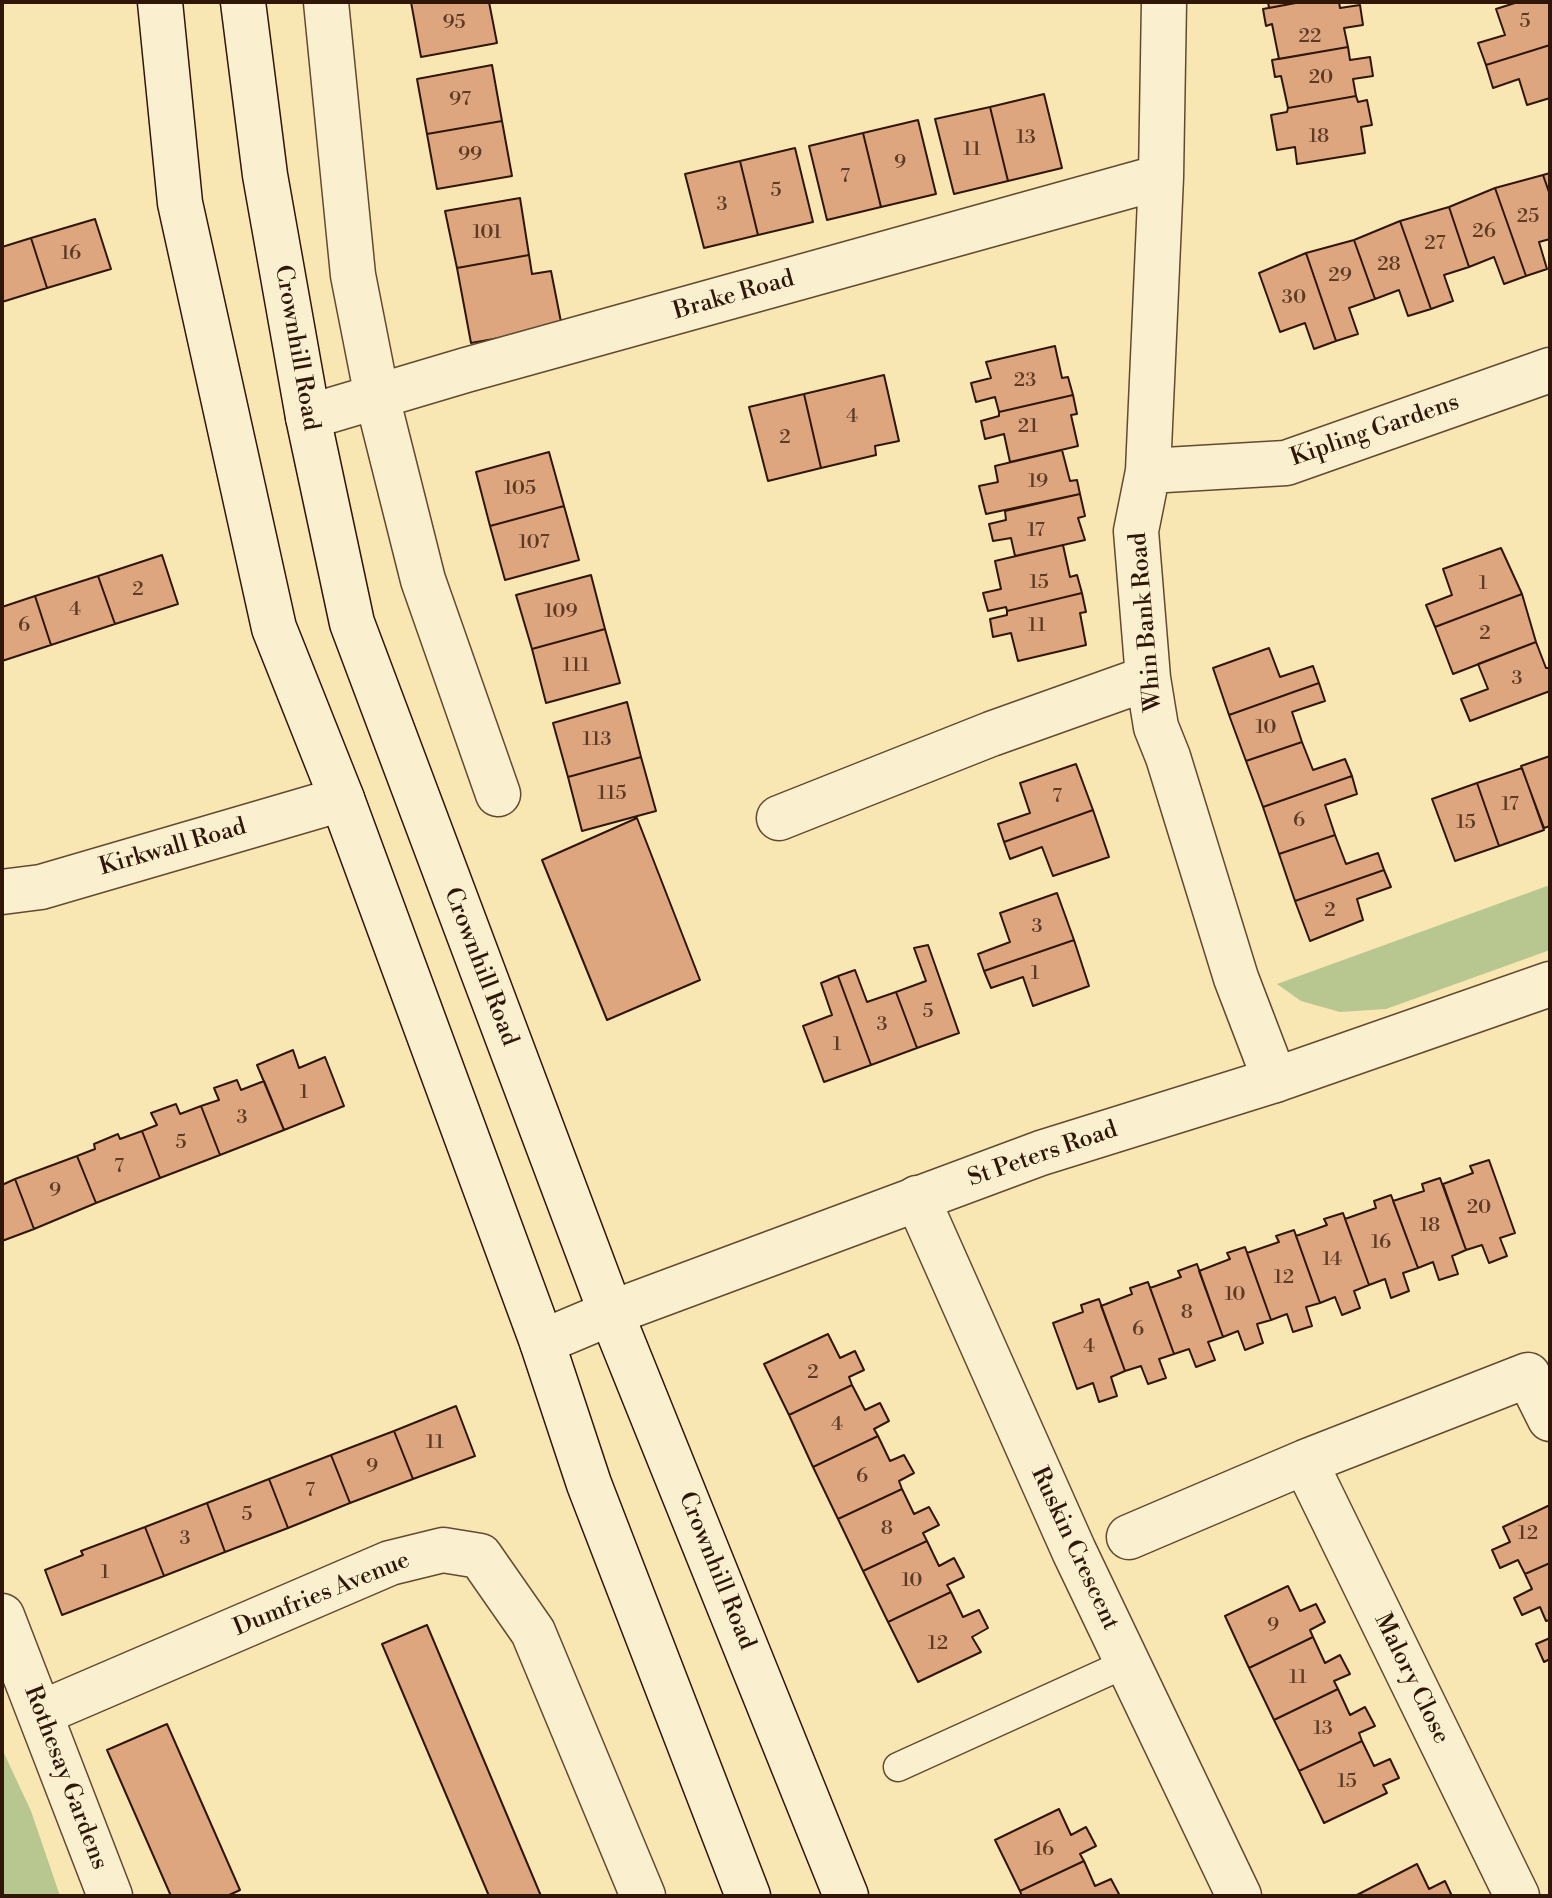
<!DOCTYPE html>
<style>
body{margin:0}
#map{position:relative;width:1552px;height:1898px;overflow:hidden;background:#f8e6b3;font-family:"Libre Bodoni",serif}
canvas{display:block}
.frame{position:absolute;inset:0;border:4px solid #301607;pointer-events:none}
</style>
<div id="map">
<canvas width="1552" height="1898"></canvas>
<div class="frame"></div>
</div>
<script>
const ctx = document.querySelector('canvas').getContext('2d');
ctx.lineJoin = 'round';
function fill(path, color) {
  ctx.fillStyle = color;
  ctx.fill(path, 'evenodd');
}
function poly(rows) {
  const path = new Path2D();
  for (const r of rows) {
    path.moveTo(r[0], r[1]);
    for (let i = 2; i < r.length; i += 2) path.lineTo(r[i], r[i + 1]);
  }
  return path;
}
function stroke(path, color, width, dash) {
  ctx.strokeStyle = color;
  ctx.lineWidth = width;
  ctx.lineCap = dash ? 'butt' : 'round';
  ctx.setLineDash(dash || []);
  ctx.stroke(path);
}
function label(font, color, halo, rows, align = 'center') {
  ctx.font = font + ' "Libre Bodoni",serif';
  ctx.lineWidth = 8;
  ctx.setLineDash([]);
  ctx.textBaseline = 'middle';
  ctx.strokeStyle = halo;
  ctx.fillStyle = color;
  for (const [text, x, y, turn = 0] of rows) {
    ctx.save();
    ctx.translate(x, y);
    ctx.rotate((+turn || 0) * Math.PI / 180);
    ctx.textAlign = isNaN(turn) ? turn : align;
    if (halo) ctx.strokeText(text, 0, 0);
    ctx.fillText(text, 0, 0);
    ctx.restore();
  }
}
const green = poly([
 [1550,885,1550,950,1386,1009,1340,1012,1301,1001,1277,984],
 [2,1749,31,1811,60,1896,2,1896]
]);
const building = poly([
 [411,2,489,2,497,43,421,57,411,2],
 [1268,2,1301,2,1269,8,1268,2],
 [1301,2,1339,2,1340,8,1360,5,1363,25,1344,28,1348,47,1279,59,1272,24,1266,26,1263,9,1301,2],
 [1518,2,1550,2,1550,45,1486,65,1478,43,1505,35,1496,9,1518,2],
 [1550,45,1550,98,1527,105,1519,79,1493,88,1486,65,1550,45],
 [1348,47,1350,60,1370,57,1373,76,1353,79,1356,96,1288,108,1281,76,1275,77,1272,60,1348,47],
 [492,65,502,121,427,134,417,79,492,65],
 [1044,94,1062,168,1008,181,990,107,1044,94],
 [1356,96,1358,102,1367,100,1372,125,1361,127,1365,153,1297,164,1295,147,1277,150,1271,115,1287,112,1288,108,1356,96],
 [990,107,1008,181,954,194,935,119,990,107],
 [918,120,936,194,881,207,863,133,918,120],
 [502,121,512,176,437,189,427,134,502,121],
 [863,133,881,207,827,220,809,146,863,133],
 [795,148,813,222,758,235,740,161,795,148],
 [740,161,758,235,704,248,685,174,740,161],
 [1550,173,1550,195,1543,175,1550,173],
 [1543,175,1550,195,1550,239,1539,242,1547,269,1526,276,1495,188,1543,175],
 [1495,188,1526,276,1504,284,1494,257,1469,267,1449,207,1495,188],
 [520,198,529,255,457,268,445,211,520,198],
 [1449,207,1469,267,1444,275,1453,301,1431,309,1400,221,1449,207],
 [95,219,111,269,47,288,31,238,95,219],
 [1400,221,1431,309,1408,316,1399,290,1375,299,1354,240,1400,221],
 [31,238,47,288,2,302,2,247,31,238],
 [1354,240,1375,299,1349,308,1358,334,1336,341,1306,253,1354,240],
 [1306,253,1336,341,1314,349,1305,323,1280,332,1259,273,1306,253],
 [529,255,532,274,551,271,562,327,471,343,457,268,529,255],
 [1055,346,1062,378,1068,377,1073,395,999,412,995,397,976,402,971,383,991,378,986,362,1055,346],
 [884,375,899,441,875,446,876,455,821,468,804,394,884,375],
 [804,394,821,468,768,481,749,407,804,394],
 [1073,395,1077,414,1071,415,1078,446,1010,462,1004,434,985,439,981,421,999,416,999,412,1073,395],
 [1062,450,1070,481,1077,480,1080,494,986,514,979,486,998,482,995,466,1062,450],
 [549,452,564,506,490,526,476,472,549,452],
 [1080,494,1085,516,1078,518,1085,540,1015,556,1011,538,993,541,989,524,1006,520,1005,511,1080,494],
 [564,506,579,560,505,580,490,526,564,506],
 [1063,545,1070,577,1077,575,1082,593,1007,611,1006,607,988,611,983,593,1001,589,995,561,1063,545],
 [1501,548,1522,594,1435,627,1426,605,1452,595,1443,569,1501,548],
 [162,555,178,604,115,624,98,576,162,555],
 [591,575,605,629,532,649,516,595,591,575],
 [98,576,115,624,51,645,35,596,98,576],
 [1082,593,1086,612,1080,613,1086,645,1018,661,1011,633,993,637,990,619,1007,615,1007,611,1082,593],
 [1522,594,1536,642,1453,674,1435,627,1522,594],
 [35,596,51,645,2,661,2,607,35,596],
 [605,629,620,683,546,703,532,649,605,629],
 [1536,642,1546,668,1550,668,1550,691,1470,721,1461,699,1488,689,1478,664,1536,642],
 [1269,648,1280,677,1313,666,1319,683,1229,715,1213,668,1269,648],
 [1319,683,1325,701,1292,712,1302,742,1246,761,1229,715,1319,683],
 [627,702,641,757,568,777,553,723,627,702],
 [1302,742,1313,770,1345,759,1352,776,1263,807,1246,761,1302,742],
 [1550,756,1550,826,1544,828,1521,766,1550,756],
 [641,757,656,811,582,831,568,777,641,757],
 [1076,764,1093,810,1004,842,998,824,1030,813,1020,783,1076,764],
 [1522,768,1544,830,1499,846,1477,783,1522,768],
 [1352,776,1357,794,1325,805,1335,835,1279,854,1263,807,1352,776],
 [1477,783,1499,846,1455,861,1432,799,1477,783],
 [1093,810,1109,857,1053,876,1042,847,1010,859,1004,842,1093,810],
 [637,818,700,980,607,1020,542,860,637,818],
 [1335,835,1346,864,1378,853,1384,870,1295,901,1279,854,1335,835],
 [1384,870,1391,887,1357,899,1363,920,1310,941,1295,901,1384,870],
 [1057,893,1074,940,984,971,978,954,1010,942,1000,913,1057,893],
 [1074,940,1089,986,1033,1006,1023,977,991,988,984,971,1074,940],
 [928,945,959,1033,917,1048,896,992,926,981,914,948,928,945],
 [855,970,867,1002,896,992,917,1048,871,1065,838,976,855,970],
 [838,976,871,1065,824,1082,803,1026,832,1015,821,983,838,976],
 [293,1050,299,1068,325,1057,344,1106,284,1130,257,1065,293,1050],
 [237,1080,241,1090,264,1081,284,1130,220,1155,201,1106,219,1100,214,1088,237,1080],
 [176,1104,180,1114,201,1106,220,1155,160,1178,142,1131,157,1125,151,1113,176,1104],
 [142,1131,160,1178,96,1203,77,1156,95,1149,94,1144,118,1134,120,1139,142,1131],
 [77,1156,96,1203,34,1229,15,1179,77,1156],
 [1489,1160,1515,1233,1500,1238,1507,1256,1489,1263,1482,1245,1466,1250,1443,1184,1473,1173,1470,1166,1489,1160],
 [1440,1178,1466,1250,1452,1256,1458,1274,1439,1280,1433,1262,1418,1268,1393,1201,1424,1191,1422,1184,1440,1178],
 [15,1179,34,1229,2,1241,2,1185,15,1179],
 [1391,1195,1418,1268,1403,1273,1409,1291,1391,1298,1385,1279,1369,1285,1345,1219,1376,1208,1374,1201,1391,1195],
 [1343,1213,1369,1285,1354,1291,1360,1308,1342,1315,1335,1297,1320,1303,1296,1236,1327,1225,1324,1219,1343,1213],
 [1294,1230,1320,1303,1306,1307,1312,1326,1293,1332,1287,1314,1271,1320,1247,1253,1279,1242,1276,1236,1294,1230],
 [1245,1247,1271,1320,1257,1324,1263,1343,1245,1350,1238,1331,1223,1337,1199,1271,1230,1259,1227,1253,1245,1247],
 [1197,1264,1223,1337,1208,1342,1215,1360,1196,1367,1189,1349,1174,1354,1150,1288,1181,1277,1178,1271,1197,1264],
 [1148,1282,1174,1354,1159,1359,1166,1378,1148,1384,1141,1366,1125,1371,1101,1306,1132,1294,1130,1288,1148,1282],
 [1099,1299,1125,1371,1111,1377,1117,1396,1099,1402,1093,1383,1077,1389,1053,1323,1083,1312,1081,1305,1099,1299],
 [828,1334,840,1358,855,1351,864,1370,849,1377,852,1385,789,1415,764,1364,828,1334],
 [852,1385,865,1410,880,1403,889,1421,874,1429,878,1436,813,1467,789,1415,852,1385],
 [456,1406,475,1456,413,1479,394,1431,456,1406],
 [394,1431,413,1479,350,1503,331,1455,394,1431],
 [878,1436,890,1461,904,1455,914,1473,899,1481,902,1489,838,1519,813,1467,878,1436],
 [331,1455,350,1503,288,1528,269,1479,331,1455],
 [269,1479,288,1528,225,1552,207,1503,269,1479],
 [902,1489,914,1514,929,1507,939,1525,923,1533,927,1541,863,1571,838,1519,902,1489],
 [207,1503,225,1552,164,1576,145,1527,207,1503],
 [1550,1505,1550,1563,1525,1574,1518,1560,1500,1568,1492,1550,1510,1542,1503,1527,1550,1505],
 [145,1527,164,1576,62,1615,45,1570,83,1555,81,1551,145,1527],
 [927,1541,939,1566,954,1558,964,1577,947,1585,951,1592,888,1622,863,1571,927,1541],
 [1550,1563,1550,1620,1546,1621,1540,1607,1522,1615,1514,1598,1532,1589,1525,1574,1550,1563],
 [1288,1586,1300,1611,1316,1604,1325,1622,1310,1630,1313,1637,1249,1668,1225,1616,1288,1586],
 [951,1592,963,1617,979,1610,988,1628,972,1637,981,1652,918,1682,888,1622,951,1592],
 [427,1625,541,1896,489,1896,382,1644,427,1625],
 [1313,1637,1325,1663,1340,1655,1350,1674,1334,1681,1338,1689,1274,1720,1249,1668,1313,1637],
 [1550,1638,1550,1659,1544,1662,1536,1644,1550,1638],
 [1338,1689,1350,1715,1365,1707,1375,1726,1359,1733,1362,1741,1299,1771,1274,1720,1338,1689],
 [167,1724,240,1890,227,1896,171,1896,107,1750,167,1724],
 [1362,1741,1374,1766,1390,1759,1399,1778,1383,1785,1387,1793,1324,1823,1299,1771,1362,1741],
 [1059,1809,1071,1835,1086,1827,1096,1846,1080,1854,1084,1861,1020,1891,995,1840,1059,1809],
 [1084,1861,1095,1886,1111,1879,1120,1896,1022,1896,1020,1891,1084,1861],
 [1417,1864,1429,1889,1445,1881,1452,1896,1355,1896,1417,1864]
]);
const service = poly([
 [898,1767,1127,1663]
]);
const minor = poly([
 [326,2,353,275,377,397,423,580,498,794],
 [1164,2,1161,177,1148,471,1136,531,1148,678,1156,727,1168,757,1236,978,1275,1080],
 [308,417,466,370,1161,177],
 [1148,471,1286,463,1550,370],
 [779,818,991,734,1148,678],
 [2,892,41,887,342,799],
 [917,1198,1074,1551,1239,1896],
 [1305,1462,1517,1896],
 [1129,1537,1305,1462,1528,1375,1550,1419],
 [2,1616,110,1896],
 [41,1713,390,1563,443,1550,480,1556,533,1632,643,1896]
]);
const tertiary = poly([
 [542,1342,611,1313,1041,1153,1275,1080,1550,984]
]);
const secondary = poly([
 [160,2,180,203,274,628,342,799,542,1342,589,1484,748,1896],
 [243,2,265,175,308,417,352,623,611,1313,846,1896]
]);
const numberNames = [
 ["5",1525,22],
 ["95",454,23],
 ["22",1310,37],
 ["20",1321,78],
 ["97",460,100],
 ["18",1319,137],
 ["13",1026,138],
 ["11",972,150],
 ["99",470,155],
 ["9",900,163],
 ["7",845,177],
 ["5",776,191],
 ["3",722,205],
 ["25",1528,217],
 ["26",1484,232],
 ["101",487,233],
 ["27",1435,244],
 ["16",71,254],
 ["28",1389,265],
 ["29",1340,276],
 ["30",1294,298],
 ["23",1025,381],
 ["4",852,417],
 ["21",1028,427],
 ["2",785,438],
 ["19",1038,482],
 ["105",520,489],
 ["17",1036,531],
 ["107",534,543],
 ["15",1039,583],
 ["1",1483,584],
 ["2",138,590],
 ["4",75,610],
 ["109",561,612],
 ["6",24,626],
 ["11",1037,626],
 ["2",1485,634],
 ["111",576,666],
 ["3",1517,679],
 ["10",1266,728],
 ["113",597,740],
 ["115",612,794],
 ["7",1057,797],
 ["17",1510,805],
 ["6",1299,821],
 ["15",1466,823],
 ["2",1330,911],
 ["3",1037,927],
 ["1",1035,974],
 ["5",928,1012],
 ["3",882,1025],
 ["1",837,1045],
 ["1",304,1093],
 ["3",242,1118],
 ["5",181,1143],
 ["7",119,1167],
 ["9",55,1191],
 ["20",1479,1208],
 ["18",1430,1226],
 ["16",1381,1243],
 ["14",1332,1260],
 ["12",1284,1278],
 ["10",1235,1295],
 ["8",1187,1313],
 ["6",1138,1330],
 ["4",1089,1347],
 ["2",813,1373],
 ["4",837,1425],
 ["11",435,1443],
 ["9",372,1467],
 ["6",862,1477],
 ["7",310,1491],
 ["5",247,1515],
 ["8",887,1529],
 ["12",1528,1534],
 ["3",185,1539],
 ["1",105,1573],
 ["10",912,1581],
 ["9",1273,1626],
 ["12",938,1644],
 ["11",1298,1678],
 ["13",1323,1729],
 ["15",1347,1782],
 ["16",1044,1850]
];
const streetNames = [
 ["Brake Road",734,296,-16],
 ["Crownhill Road",296,348,80],
 ["Kipling Gardens",1375,431,-19],
 ["Whin Bank Road",1147,622,-95],
 ["Kirkwall Road",173,848,-16],
 ["Crownhill Road",480,967,69],
 ["St Peters Road",1043,1155,-19],
 ["Ruskin Crescent",1074,1549,65],
 ["Crownhill Road",716,1571,68],
 ["Dumfries Avenue",322,1595,-22],
 ["Malory Close",1411,1679,64],
 ["Rothesay Gardens",65,1778,69]
];
fill(green, '#b8c690');
fill(building, '#dea67f');
stroke(building, '#301607', 2);
stroke(service, '#624a32', 31);
stroke(minor, '#624a32', 47);
stroke(tertiary, '#624a32', 47);
stroke(secondary, '#301607', 47);
stroke(service, '#faefce', 28);
stroke(minor, '#faefce', 44);
stroke(tertiary, '#faefce', 44);
stroke(secondary, '#faefce', 44);
label('20px', '#5c3a25', null, numberNames);
label('24px', '#301607', '#faefce', streetNames);
</script>
